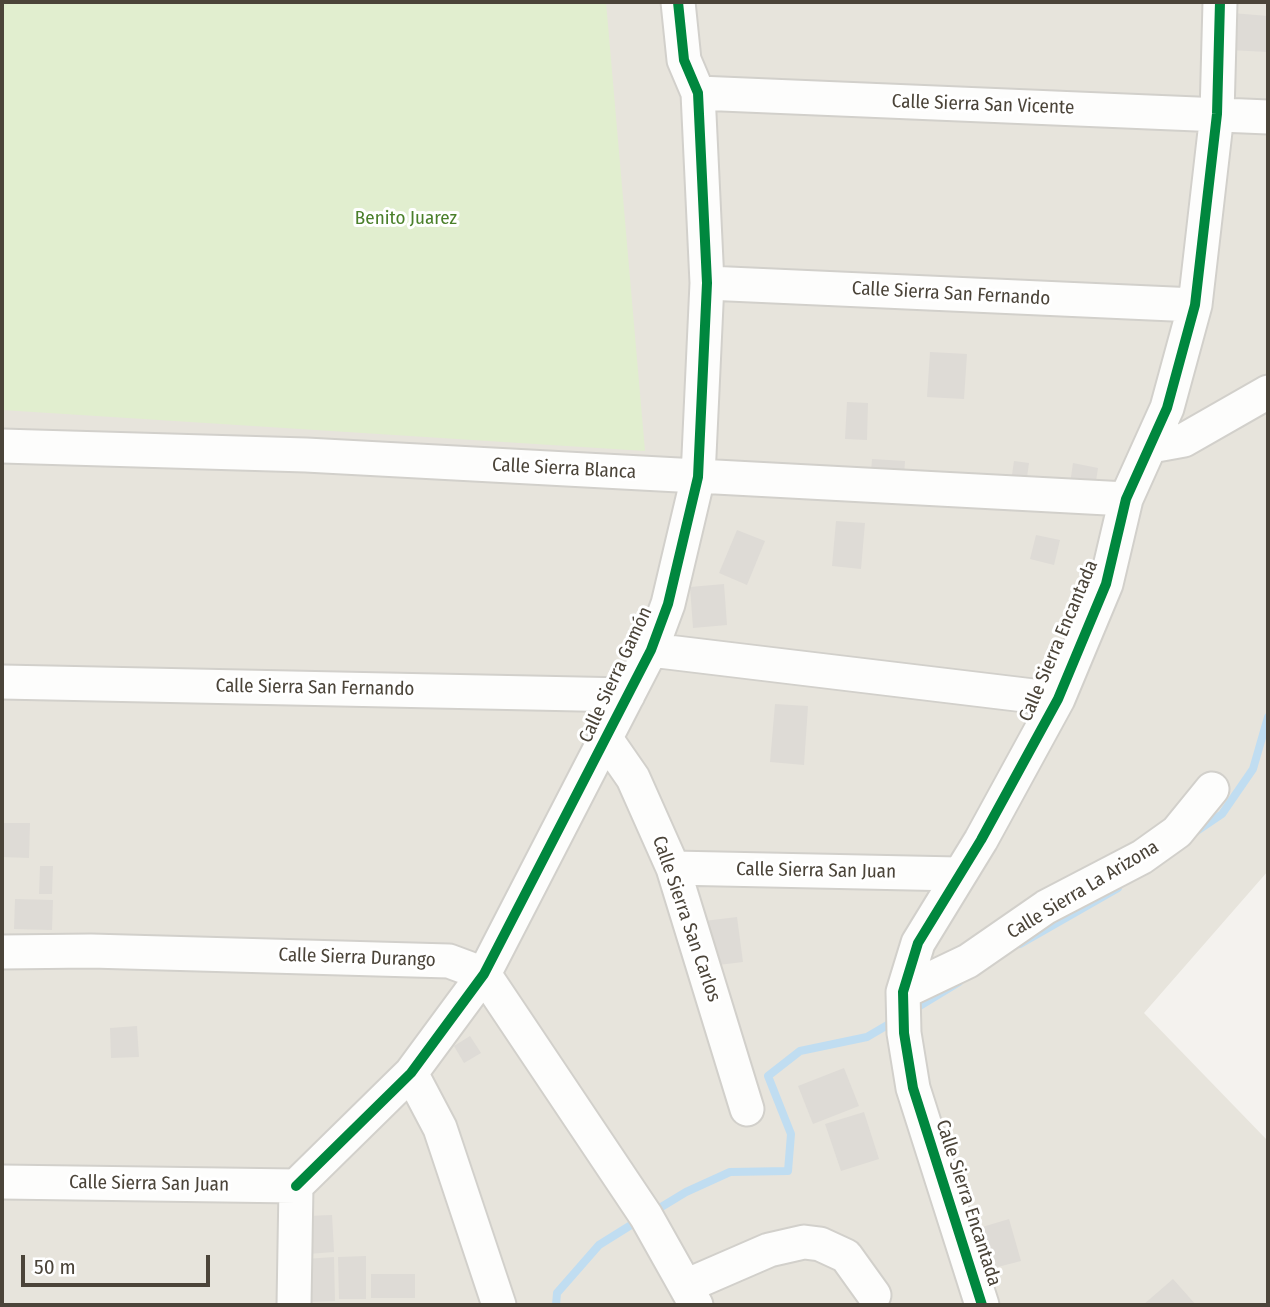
<!DOCTYPE html>
<meta charset="utf-8">
<style>
body{margin:0}
#map{position:relative;width:1270px;height:1307px;overflow:hidden;background:#f4f2ee;font-family:"Fira Sans Condensed",sans-serif}
canvas{display:block}
.frame{position:absolute;inset:0;border:4px solid #4b4439;pointer-events:none}
.scale{position:absolute;left:21px;top:1255px;width:189px;height:32px;box-sizing:border-box;border:4px solid #4b4439;border-top:0;padding-left:9px;font-size:21px;line-height:24px;white-space:nowrap;color:#4b4439;-webkit-text-stroke:5px #fff;paint-order:stroke}
</style>
<div id="map">
<canvas width="1270" height="1307"></canvas>
<div class="frame"></div>
<div class="scale">50 m</div>
</div>
<script>
const ctx = document.querySelector('canvas').getContext('2d');
ctx.lineJoin = 'round';
function fill(path, color) {
  ctx.fillStyle = color;
  ctx.fill(path, 'evenodd');
}
function poly(rows) {
  const path = new Path2D();
  for (const r of rows) {
    path.moveTo(r[0], r[1]);
    for (let i = 2; i < r.length; i += 2) path.lineTo(r[i], r[i + 1]);
  }
  return path;
}
function stroke(path, color, width, dash) {
  ctx.strokeStyle = color;
  ctx.lineWidth = width;
  ctx.lineCap = dash ? 'butt' : 'round';
  ctx.setLineDash(dash || []);
  ctx.stroke(path);
}
function label(font, color, halo, rows, align = 'center') {
  ctx.font = font + ' "Fira Sans Condensed",sans-serif';
  ctx.lineWidth = 6;
  ctx.setLineDash([]);
  ctx.textBaseline = 'middle';
  ctx.strokeStyle = halo;
  ctx.fillStyle = color;
  for (const [text, x, y, turn = 0] of rows) {
    ctx.save();
    ctx.translate(x, y);
    ctx.rotate((+turn || 0) * Math.PI / 180);
    ctx.textAlign = isNaN(turn) ? turn : align;
    if (halo) ctx.strokeText(text, 0, 0);
    ctx.fillText(text, 0, 0);
    ctx.restore();
  }
}
const residential = poly([
 [2,2,1268,2,1268,871,1144,1013,1268,1141,1268,1305,2,1305]
]);
const green = poly([
 [2,2,606,2,645,451,2,410]
]);
const stream = poly([
 [1194,833,1222,814,1253,769,1268,717],
 [1020,944,1118,888],
 [913,1010,959,982],
 [653,1212,686,1192,730,1172,788,1171,791,1134,768,1076,800,1051,867,1037,896,1020],
 [556,1305,557,1293,599,1245,639,1220]
]);
const building = poly([
 [1232,13,1268,16,1268,52,1229,50],
 [930,352,967,354,964,399,927,397],
 [847,402,868,403,867,440,845,439],
 [872,459,905,461,904,475,871,472],
 [1014,461,1029,463,1026,484,1011,482],
 [1073,463,1098,468,1095,488,1070,484],
 [836,521,865,523,861,569,832,566],
 [737,530,765,541,747,585,719,573],
 [1036,535,1060,540,1054,565,1030,559],
 [724,584,727,625,693,628,690,587],
 [775,704,808,706,804,765,770,762],
 [2,823,30,823,29,858,2,857],
 [40,866,53,866,52,894,39,894],
 [15,899,53,900,52,930,14,929],
 [737,917,743,962,710,966,704,921],
 [137,1026,139,1057,111,1058,110,1028],
 [470,1036,481,1053,464,1063,454,1046],
 [844,1068,859,1106,813,1124,798,1086],
 [864,1112,879,1159,841,1171,825,1124],
 [332,1215,334,1252,308,1254,306,1216],
 [1009,1219,1021,1261,990,1269,979,1228],
 [366,1256,366,1299,339,1299,338,1257],
 [334,1257,335,1301,307,1302,305,1259],
 [371,1274,415,1274,415,1298,371,1298],
 [1173,1279,1196,1305,1143,1305]
]);
const minor = poly([
 [698,93,1268,117],
 [707,283,1195,305],
 [2,446,306,455,1126,499],
 [1151,446,1184,440,1268,392],
 [651,650,1058,699],
 [2,682,628,695],
 [606,739,633,778,673,868,747,1109],
 [673,868,958,874],
 [2,952,91,951,449,961,484,974,646,1216,696,1305],
 [903,992,968,961,1046,907,1142,857,1177,832,1212,789],
 [411,1073,440,1128,499,1305],
 [2,1182,296,1186],
 [296,1186,411,1073,484,974,651,650,668,604,698,477,707,283,698,93,684,60,678,2],
 [686,1286,769,1250,804,1242,820,1244,846,1256,874,1295],
 [294,1305,296,1186],
 [982,1305,913,1088,904,1033,903,992,918,943,981,840,1058,699,1106,584,1126,499,1167,408,1195,305,1217,114,1220,2]
]);
const cycleway = poly([
 [296,1186,411,1073,484,974,651,650,668,604,698,477,707,283,698,93,684,60,678,2],
 [982,1305,913,1088,904,1033,903,992,918,943,981,840,1058,699,1106,584,1126,499,1167,408,1195,305,1217,114,1220,2]
]);
const streetNames = [
 ["Calle Sierra San Vicente",983,105,2],
 ["Calle Sierra San Fernando",951,294,3],
 ["Calle Sierra Blanca",564,469,3],
 ["Calle Sierra Encantada",1059,641,-67],
 ["Calle Sierra Gamón",616,675,-65],
 ["Calle Sierra San Fernando",315,688,1],
 ["Calle Sierra San Juan",816,871,1],
 ["Calle Sierra La Arizona",1083,890,-31],
 ["Calle Sierra San Carlos",686,919,71],
 ["Calle Sierra Durango",357,958,2],
 ["Calle Sierra San Juan",149,1184,1],
 ["Calle Sierra Encantada",968,1203,72]
];
const parkNames = [
 ["Benito Juarez",406,219]
];
fill(residential, '#e7e4dc');
fill(green, '#e1eecf');
stroke(stream, '#c0ddf1', 8);
fill(building, '#dedbd6');
stroke(minor, '#d2d0cb', 37);
stroke(minor, '#fdfdfc', 33);
stroke(cycleway, '#00873e', 10);
label('19px', '#4b4439', '#fff', streetNames);
label('19px', '#4a7f2a', '#fff', parkNames);
</script>
